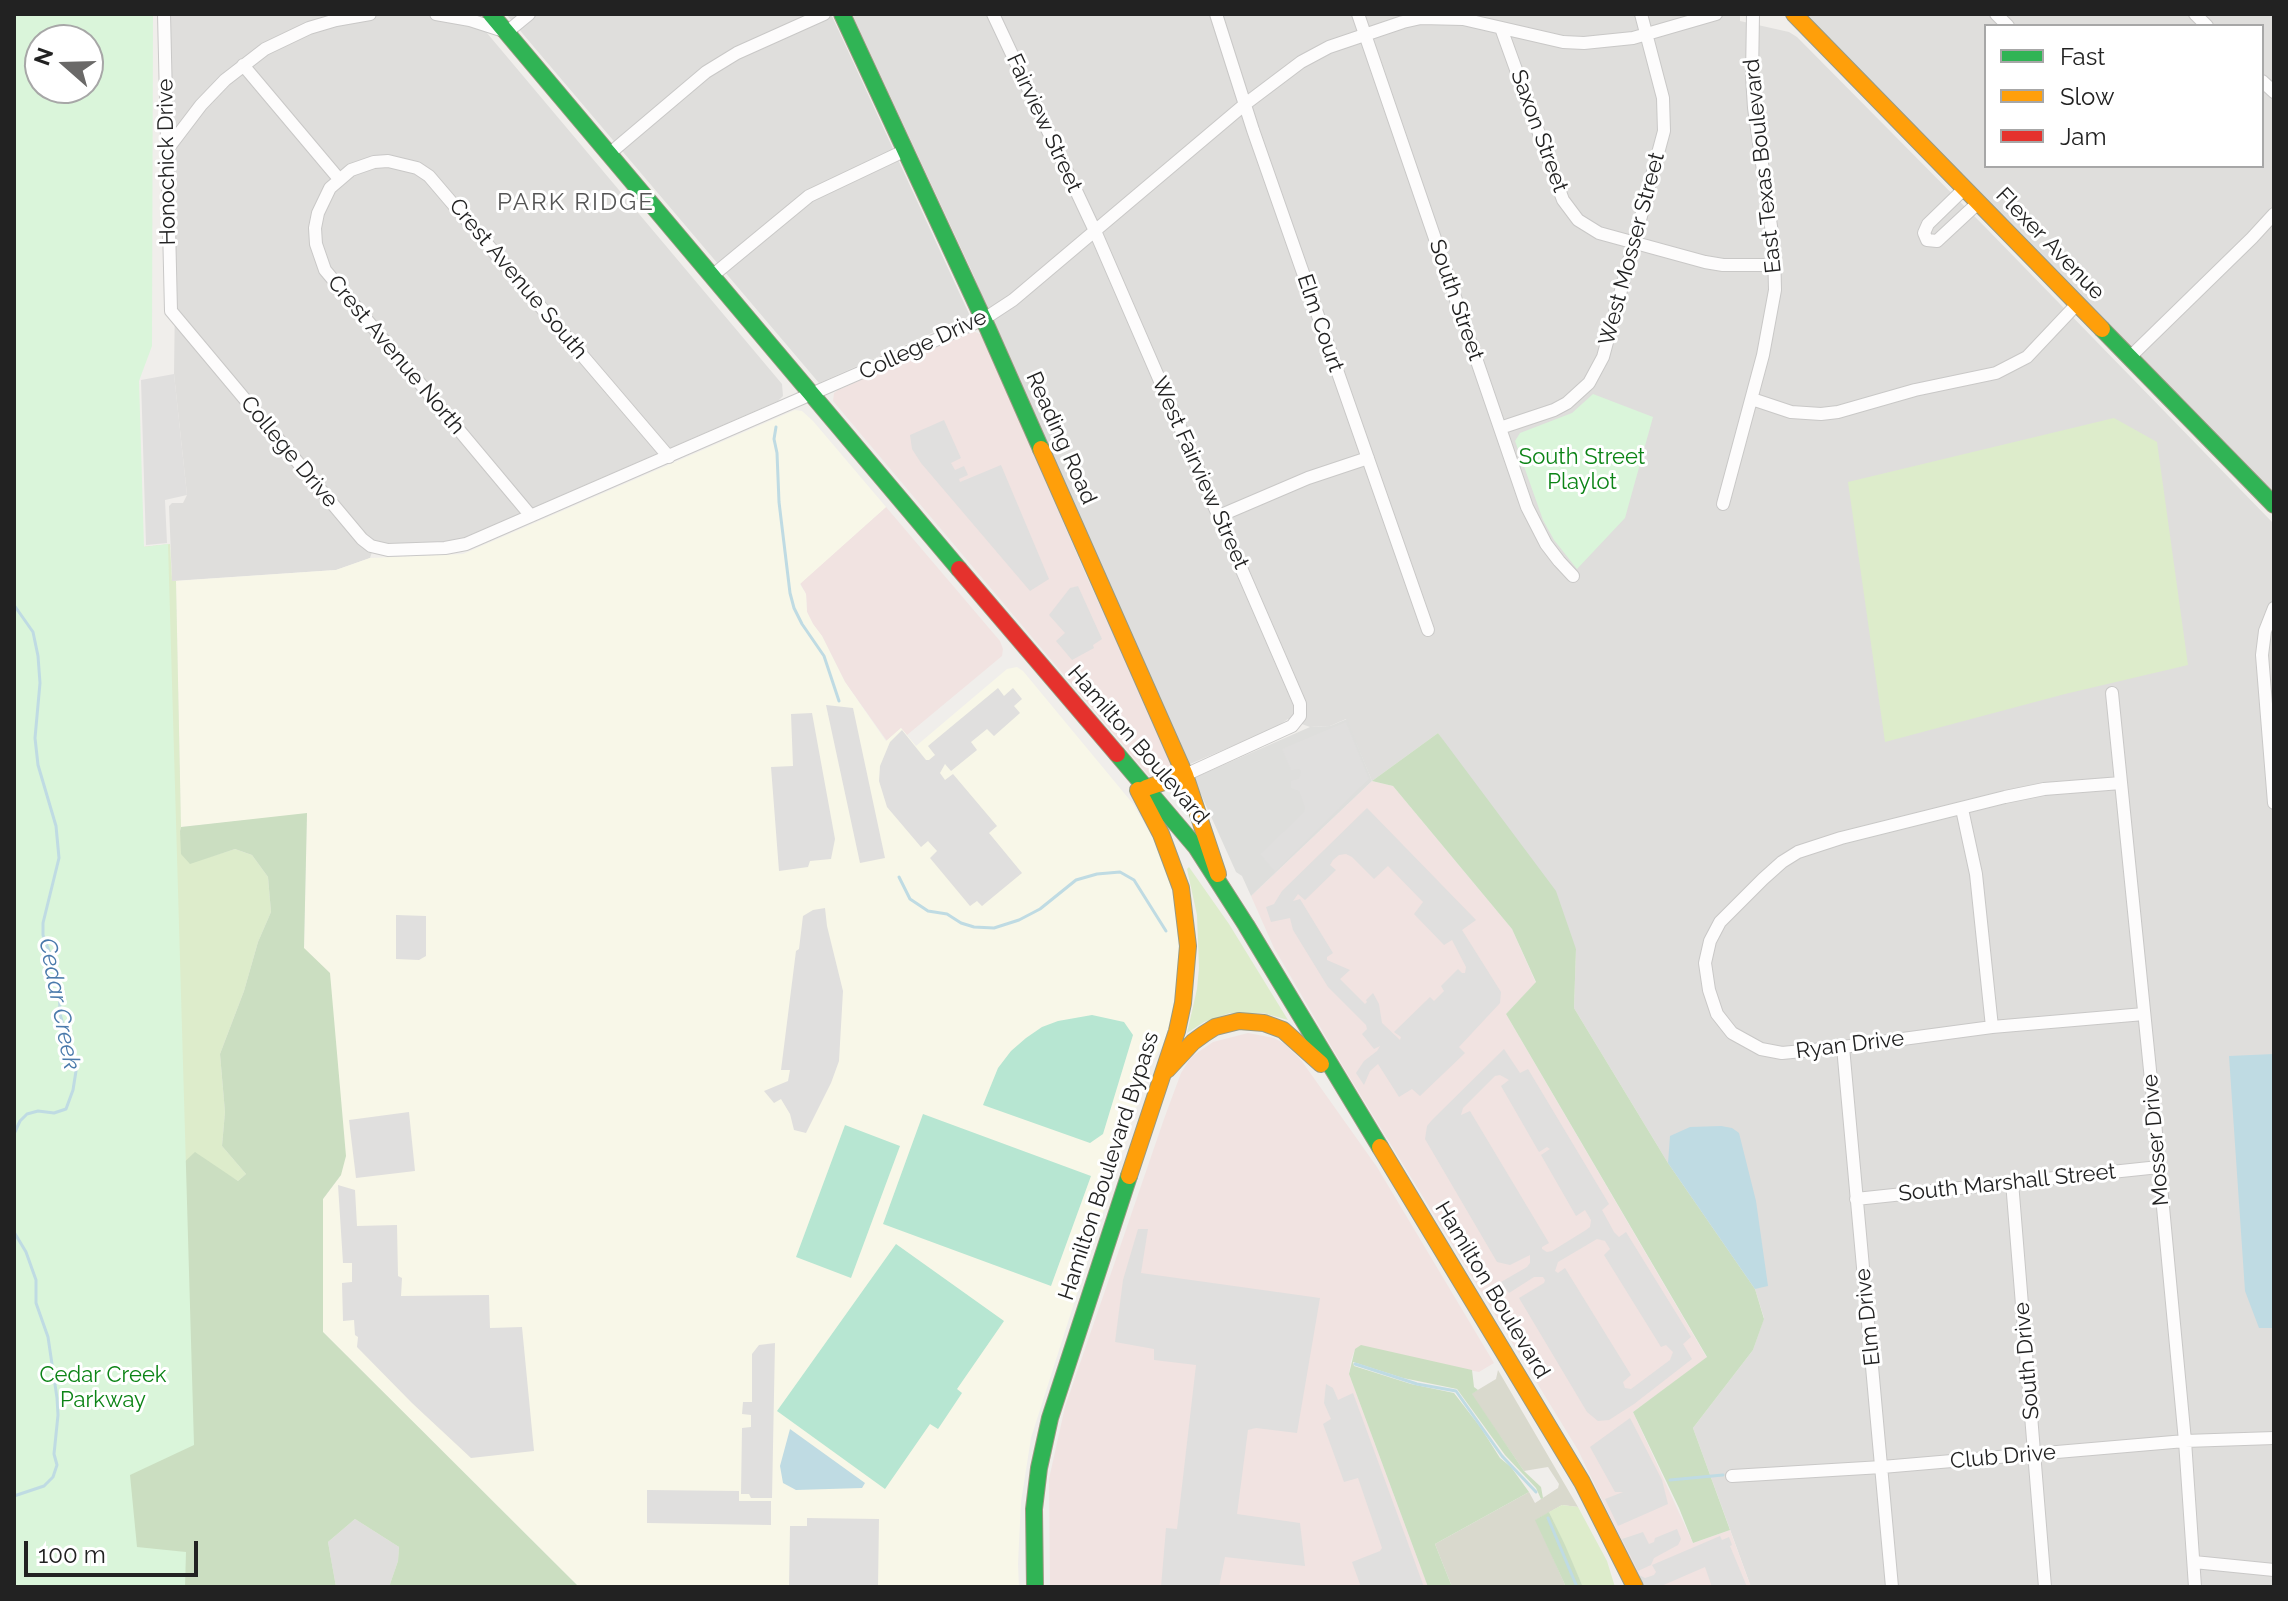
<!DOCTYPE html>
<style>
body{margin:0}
#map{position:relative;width:2288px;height:1601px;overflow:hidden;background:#f0eeeb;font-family:Raleway,sans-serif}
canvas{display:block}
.frame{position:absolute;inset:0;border:16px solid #222;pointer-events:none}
.legend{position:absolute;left:1984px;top:24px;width:280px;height:144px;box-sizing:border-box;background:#fff;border:2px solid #a7a7a7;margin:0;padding:10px 14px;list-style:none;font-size:24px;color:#222}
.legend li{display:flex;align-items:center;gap:16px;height:40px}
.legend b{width:40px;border:2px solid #a7a7a7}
.north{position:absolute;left:24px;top:24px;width:80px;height:80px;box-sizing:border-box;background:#fff;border:2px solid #a7a7a7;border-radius:50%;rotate:290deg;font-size:22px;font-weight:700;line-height:32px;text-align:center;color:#222}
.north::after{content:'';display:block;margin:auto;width:28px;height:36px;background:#6a6968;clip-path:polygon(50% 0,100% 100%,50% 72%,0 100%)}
.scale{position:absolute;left:24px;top:1541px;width:174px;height:36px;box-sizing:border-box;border:4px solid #222;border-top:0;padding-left:10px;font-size:24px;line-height:28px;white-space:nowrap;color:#222;-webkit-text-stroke:6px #fff;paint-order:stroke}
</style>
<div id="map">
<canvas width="2288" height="1601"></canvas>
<div class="frame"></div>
<ul class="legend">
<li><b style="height:10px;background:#30b455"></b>Fast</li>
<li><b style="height:10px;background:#ff9f0a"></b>Slow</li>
<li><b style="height:10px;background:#e5322d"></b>Jam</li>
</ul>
<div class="north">N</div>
<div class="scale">100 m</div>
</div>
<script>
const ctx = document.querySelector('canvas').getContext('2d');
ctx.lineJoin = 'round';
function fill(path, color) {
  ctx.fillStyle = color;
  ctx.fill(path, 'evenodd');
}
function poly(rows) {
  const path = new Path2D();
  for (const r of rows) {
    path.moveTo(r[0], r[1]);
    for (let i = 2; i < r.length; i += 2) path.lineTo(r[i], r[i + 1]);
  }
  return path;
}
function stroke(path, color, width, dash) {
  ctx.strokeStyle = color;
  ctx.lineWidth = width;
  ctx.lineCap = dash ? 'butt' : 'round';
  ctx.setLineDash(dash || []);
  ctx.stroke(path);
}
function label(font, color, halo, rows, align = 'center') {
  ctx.font = font + ' Raleway,sans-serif';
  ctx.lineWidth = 6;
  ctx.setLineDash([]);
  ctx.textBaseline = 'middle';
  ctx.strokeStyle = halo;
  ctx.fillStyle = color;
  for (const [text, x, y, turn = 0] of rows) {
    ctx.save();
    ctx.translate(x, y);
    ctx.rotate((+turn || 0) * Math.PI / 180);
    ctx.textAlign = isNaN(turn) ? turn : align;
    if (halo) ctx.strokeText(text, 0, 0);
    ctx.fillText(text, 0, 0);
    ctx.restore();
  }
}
const residential = poly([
 [169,14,471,14,782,384,783,396,778,401,457,541,432,544,375,543,370,558,336,570,172,581,169,506,172,503,183,503,187,495,174,374,176,222,169,84],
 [506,14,831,14,970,316,819,383],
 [852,14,1740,14,1740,21,1789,32,1797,37,1988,230,2274,524,2274,1587,1751,1587,1693,1428,1753,1350,1764,1318,1755,1289,1668,1163,1574,1008,1576,949,1438,733,1372,781,1346,719,1330,726,1310,727,1288,719,1275,728,1190,764,1186,763,1005,352,973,274],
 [1803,14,2274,14,2274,496],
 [1986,26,2262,26,2262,166,1986,166],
 [355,1519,399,1547,398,1561,389,1587,336,1587,328,1542]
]);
const commercial = poly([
 [973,331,980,334,990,353,1086,575,1171,760,1173,764,1168,773,1153,778,1149,776,833,401,834,393,838,390],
 [886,507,1000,641,1003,649,1002,656,907,735,901,728,887,741,845,682,822,636,813,624,807,612,806,594,800,583],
 [1372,781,1393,786,1512,929,1536,983,1506,1014,1707,1358,1633,1412,1693,1543,1730,1530,1751,1587,1644,1587,1578,1450,1344,1068,1274,948,1251,896],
 [1248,1033,1274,1038,1285,1044,1301,1060,1377,1167,1494,1363,1479,1372,1355,1349,1351,1361,1349,1374,1428,1587,1050,1587,1049,1479,1065,1407,1164,1119,1181,1073,1191,1057,1213,1042]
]);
const education = poly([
 [795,410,802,411,813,421,886,507,800,584,806,594,807,612,813,624,822,636,845,682,886,741,901,728,916,746,1007,669,1017,667,1023,671,1134,805,1156,844,1171,886,1175,907,1180,961,1171,1020,1162,1047,1150,1065,1031,1438,1021,1502,1018,1564,1019,1587,579,1587,323,1332,323,1199,341,1175,304,949,307,814,181,827,176,581,336,570,370,558,463,554]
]);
const religious = poly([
 [1347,719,1372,781,1251,896,1242,876,1236,872,1195,781,1196,777,1310,727,1330,726]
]);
const construction = poly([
 [1498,1370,1578,1507,1562,1505,1536,1520,1566,1587,1452,1587,1435,1544,1529,1492,1535,1503,1558,1488,1559,1484,1548,1467,1524,1471,1471,1394,1496,1379]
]);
const grass = poly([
 [2114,418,2157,442,2188,665,2065,694,1885,742,1848,482],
 [170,544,172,581,176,581,181,827,180,831,190,863,235,849,252,855,268,877,271,912,258,942,244,991,220,1054,225,1112,222,1146,246,1174,238,1181,218,1169,14,1587,14,1545,142,547],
 [1189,867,1229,924,1288,1020,1263,1013,1230,1013,1204,1022,1187,1033,1197,989,1199,968,1197,915,1187,869],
 [1562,1505,1578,1507,1607,1561,1615,1587,1583,1587,1549,1512]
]);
const forest = poly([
 [1438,733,1556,891,1576,949,1574,1008,1668,1163,1755,1289,1764,1319,1753,1350,1693,1428,1730,1530,1693,1543,1679,1508,1633,1412,1707,1357,1506,1014,1536,982,1512,929,1393,786,1372,781],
 [307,813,304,948,330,973,346,1156,341,1175,323,1199,323,1332,579,1587,389,1587,398,1561,399,1547,355,1519,328,1542,336,1587,174,1587,134,1551,107,1395,176,1170,195,1152,238,1181,246,1174,222,1146,225,1112,220,1054,244,991,258,942,271,912,268,877,252,855,235,849,190,864,181,854,180,831,181,827],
 [1361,1345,1472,1370,1474,1387,1478,1390,1472,1394,1524,1471,1541,1487,1543,1498,1541,1499,1536,1488,1505,1455,1457,1389,1403,1378,1353,1362,1354,1366,1411,1384,1454,1393,1481,1428,1500,1458,1511,1467,1529,1492,1435,1544,1452,1587,1428,1587,1349,1374,1355,1349],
 [1549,1512,1565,1545,1583,1587,1566,1587,1535,1520]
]);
const park = poly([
 [14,14,153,14,152,346,139,381,144,547,168,544,194,1445,130,1475,137,1547,186,1552,185,1587,14,1587],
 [40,40,88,40,88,88,40,88],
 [1593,394,1653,417,1625,518,1577,569,1554,540,1543,520,1515,441,1520,433,1572,413]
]);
const pitch = poly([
 [1092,1015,1124,1022,1133,1035,1103,1134,1090,1143,983,1105,998,1068,1011,1051,1026,1038,1042,1027,1058,1021],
 [923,1114,1091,1176,1051,1286,883,1224],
 [845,1125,900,1146,851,1278,796,1257],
 [896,1244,1004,1321,957,1389,962,1393,938,1429,930,1424,885,1489,777,1411]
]);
const parking = poly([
 [174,374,187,495,165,500,167,543,146,545,141,380],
 [944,420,961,458,951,463,955,470,964,466,968,475,959,479,960,482,1001,465,1049,579,1030,591,921,463,912,449,910,435],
 [1078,586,1102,639,1093,645,1094,648,1072,660,1056,641,1065,633,1049,615,1070,588],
 [998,688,1004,696,1013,688,1022,699,1014,706,1020,713,994,736,987,729,971,742,977,750,951,771,945,764,940,773,945,780,953,774,997,826,989,833,1022,873,982,906,977,901,970,906,930,858,937,851,928,841,921,847,887,807,879,781,880,766,890,742,902,730,926,760,929,760,935,755,928,746],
 [826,705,853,708,885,858,860,863],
 [812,713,835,839,831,859,810,861,808,867,779,871,771,767,793,766,791,714],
 [1346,722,1369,779,1275,872,1260,854,1304,812,1305,808,1299,791,1291,788,1291,781,1299,779,1301,772,1299,769,1291,770,1282,749],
 [1367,808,1476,920,1462,930,1501,992,1500,1003,1459,1047,1465,1053,1420,1096,1412,1089,1399,1097,1378,1064,1370,1071,1364,1085,1356,1073,1364,1061,1377,1051,1380,1046,1374,1049,1362,1034,1367,1029,1366,1025,1328,987,1293,930,1290,918,1271,922,1266,907,1274,904,1282,891],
 [1346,854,1352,857,1374,879,1388,866,1423,902,1414,914,1444,945,1452,940,1466,967,1465,973,1462,973,1458,969,1441,986,1444,991,1434,1001,1430,997,1394,1032,1401,1037,1400,1040,1382,1023,1379,1004,1373,993,1366,1000,1367,1002,1365,1004,1340,979,1350,970,1327,960,1327,957,1333,953,1300,899,1293,901,1298,894,1305,900,1336,870,1330,865,1333,860,1339,855],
 [825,908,827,926,843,991,839,1061,831,1083,806,1133,794,1130,790,1114,781,1099,774,1103,764,1091,788,1081,790,1070,781,1070,796,951,799,949,803,916,813,910],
 [396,915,426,916,426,956,419,960,396,959],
 [1504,1049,1520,1073,1528,1069,1609,1204,1602,1210,1614,1232,1619,1237,1626,1232,1691,1337,1683,1344,1692,1359,1634,1404,1609,1420,1598,1421,1587,1412,1519,1298,1544,1283,1545,1280,1543,1277,1534,1277,1509,1293,1501,1282,1527,1267,1530,1263,1530,1255,1510,1265,1497,1262,1425,1139,1427,1126,1432,1120],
 [1500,1075,1509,1080,1501,1086,1539,1152,1547,1147,1550,1149,1541,1155,1576,1216,1585,1210,1591,1220,1590,1227,1586,1230,1552,1251,1547,1252,1542,1249,1542,1247,1549,1243,1470,1111,1461,1115,1463,1108,1495,1076],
 [1597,1239,1605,1241,1610,1249,1604,1255,1661,1347,1666,1345,1673,1352,1670,1360,1631,1389,1625,1388,1623,1382,1631,1375,1565,1268,1558,1273,1555,1271,1558,1262],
 [409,1112,415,1171,356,1178,349,1120],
 [338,1185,355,1190,357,1226,397,1225,398,1276,402,1278,401,1296,489,1295,490,1328,522,1327,534,1451,471,1458,412,1403,357,1347,358,1337,355,1335,354,1320,343,1321,342,1283,352,1282,352,1263,343,1263],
 [1138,1229,1148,1229,1141,1273,1320,1298,1297,1433,1256,1428,1248,1430,1237,1514,1300,1523,1305,1566,1225,1557,1219,1587,1161,1587,1166,1528,1177,1529,1196,1365,1154,1360,1154,1349,1115,1342,1123,1280],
 [775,1343,772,1498,751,1498,749,1494,741,1494,742,1428,751,1427,751,1415,742,1414,743,1402,752,1402,752,1354,759,1345],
 [1326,1384,1333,1388,1338,1400,1353,1393,1424,1587,1361,1587,1352,1562,1380,1551,1382,1548,1358,1478,1344,1482,1323,1424,1331,1419,1324,1403],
 [1630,1418,1662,1480,1668,1504,1618,1526,1605,1499,1623,1492,1615,1492,1590,1447],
 [647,1490,739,1491,739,1501,771,1501,771,1525,647,1523],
 [807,1518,879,1519,878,1587,789,1587,790,1526,807,1526],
 [1677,1529,1681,1539,1678,1545,1654,1558,1651,1565,1638,1571,1622,1539,1643,1532,1649,1544,1654,1542,1655,1538],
 [1720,1536,1722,1540,1729,1537,1732,1545,1730,1546,1747,1587,1712,1587,1705,1567,1659,1587,1644,1587,1639,1575,1645,1578,1654,1575,1656,1572,1652,1565]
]);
const water = poly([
 [2274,1054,2274,1328,2259,1328,2245,1291,2229,1056],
 [1721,1126,1732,1128,1739,1133,1756,1201,1768,1286,1755,1289,1668,1163,1670,1136,1690,1127],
 [790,1429,865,1483,862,1488,796,1490,783,1483,780,1466]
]);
const stream = poly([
 [776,427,774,439,777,453,779,502,790,593,794,608,802,624,824,656,839,701],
 [14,605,33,632,38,656,40,683,35,738,38,765,56,826,59,858,43,923,43,935,59,977,60,1014,76,1071,73,1090,66,1109,54,1113,38,1111,27,1114,20,1121,14,1134],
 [899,877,910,899,928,911,947,914,961,923,974,927,994,928,1019,920,1040,909,1076,880,1097,874,1120,872,1134,880,1166,931],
 [14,1232,26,1252,36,1280,36,1303,48,1337,57,1398,58,1415,54,1454,57,1465,53,1477,44,1486,14,1496],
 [1355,1364,1417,1384,1456,1391,1502,1456,1536,1492],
 [1670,1480,1723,1475],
 [1548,1518,1577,1587]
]);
const street = poly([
 [164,14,171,311,362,539,371,546,388,550,445,548,466,544,984,319,1013,300,1244,105,1301,62,1329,47,1403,22,1421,18,1463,19,1563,42,1584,43,1633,38,1716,14],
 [436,14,470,20,507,32,529,14],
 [993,14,1095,231,1300,704,1300,716,1292,726,1185,775],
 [1216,14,1253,130,1428,630],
 [1358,14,1527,507,1546,544,1559,561,1573,576],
 [1996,14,2008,26],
 [2195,14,2207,26],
 [1501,28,1563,200,1578,220,1599,233,1705,262,1723,265,1775,265],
 [243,65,339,179],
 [2262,81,2274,92],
 [166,151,201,105,225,80,265,49,309,28,336,20,370,14],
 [609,154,706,72,737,53,824,14],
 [1965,188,1928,224,1924,233,1927,240,1937,241,1979,202],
 [712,276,809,196,906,150],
 [2130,357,2252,238,2274,214],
 [1752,399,1791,412,1821,414,1838,412,1915,390,1996,373,2027,357,2078,303],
 [1500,428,1554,410,1567,403,1589,383,1603,357,1664,131,1663,98,1641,14],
 [1723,504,1763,355,1775,290,1774,247,1754,108,1752,76,1753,14],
 [531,516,325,270,316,244,315,228,318,213,330,188,351,170,374,162,388,161,417,168,429,176,669,457],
 [1219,516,1308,478,1368,458],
 [2274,608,2265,631,2262,655,2274,803],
 [2112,693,2152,1090,2185,1441,2195,1587],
 [2121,783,2044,789,2005,797,1841,838,1798,852,1782,862,1763,879,1720,922,1710,941,1705,963,1709,990,1717,1014,1732,1033,1761,1049,1782,1053,1843,1047,1992,1027,2144,1014],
 [1962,809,1976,874,1992,1027],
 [1843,1047,1892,1587],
 [2012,1182,2045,1587],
 [1856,1199,2159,1167],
 [1732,1476,1882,1467,2185,1441,2274,1438],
 [2194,1562,2274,1570]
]);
const fast = poly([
 [491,14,959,569],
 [842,14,988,329,1041,449],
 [2102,329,2274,505],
 [1117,754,1196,847,1246,925,1380,1147],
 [1035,1587,1034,1509,1039,1468,1050,1418,1129,1176]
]);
const slow = poly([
 [1794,14,2102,329],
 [1041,449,1185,775,1218,874],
 [1146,788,1185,775],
 [1167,1070,1193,1042,1204,1034,1215,1027,1239,1021,1264,1023,1283,1030,1321,1064],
 [1380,1147,1582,1482,1635,1587],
 [1129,1176,1177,1031,1183,1003,1188,946,1181,888,1161,834,1138,790]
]);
const jam = poly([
 [959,569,1117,754]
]);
const streetNames = [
 ["Fairview Street",1044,123,65],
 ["Saxon Street",1539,131,70],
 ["Honochick Drive",167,162,-91],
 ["East Texas Boulevard",1763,166,-96],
 ["Flexer Avenue",2050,244,46],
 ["West Mosser Street",1632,249,-75],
 ["Crest Avenue South",518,279,50],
 ["South Street",1456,300,71],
 ["Elm Court",1320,323,71],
 ["College Drive",923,345,-25],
 ["Crest Avenue North",396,355,50],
 ["Reading Road",1061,438,66],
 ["College Drive",289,452,50],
 ["West Fairview Street",1200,473,66],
 ["Hamilton Boulevard",1138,745,49],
 ["Ryan Drive",1850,1045,-7],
 ["Mosser Drive",2156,1140,-95],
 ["Hamilton Boulevard Bypass",1109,1166,-72],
 ["South Marshall Street",2007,1183,-6],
 ["Hamilton Boulevard",1492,1290,59],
 ["Elm Drive",1868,1317,-96],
 ["South Drive",2027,1361,-95],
 ["Club Drive",2003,1457,-5]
];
const parkNames = [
 ["South Street",1582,457],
 ["Playlot",1582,482],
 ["Cedar Creek",103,1375],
 ["Parkway",103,1400]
];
const neighbourhoodNames = [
 ["PARK RIDGE",576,203]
];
const waterNames = [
 ["Cedar Creek",59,1004,79]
];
fill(residential, '#dfdedc');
fill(commercial, '#f1e3e1');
fill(education, '#f8f7e8');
fill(religious, '#dededc');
fill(construction, '#d9d9cd');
fill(grass, '#ddeccb');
fill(forest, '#cbdec1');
fill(park, '#daf5da');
fill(pitch, '#b7e6d2');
fill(parking, '#e0dfde');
fill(water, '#bfdbe3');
stroke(stream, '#bfdbe3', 3);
stroke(street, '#c9c8c7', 14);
stroke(fast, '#999a82', 18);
stroke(slow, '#999a82', 18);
stroke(jam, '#999a82', 18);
stroke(street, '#fdfcfc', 12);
stroke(fast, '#30b455', 16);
stroke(slow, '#ff9f0a', 16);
stroke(jam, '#e5322d', 16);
label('22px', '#222', '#fff', streetNames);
label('22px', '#0c8416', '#fff', parkNames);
ctx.letterSpacing = '2px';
label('24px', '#555', '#fff', neighbourhoodNames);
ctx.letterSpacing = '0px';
label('italic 24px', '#4a7aab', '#fff', waterNames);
</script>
